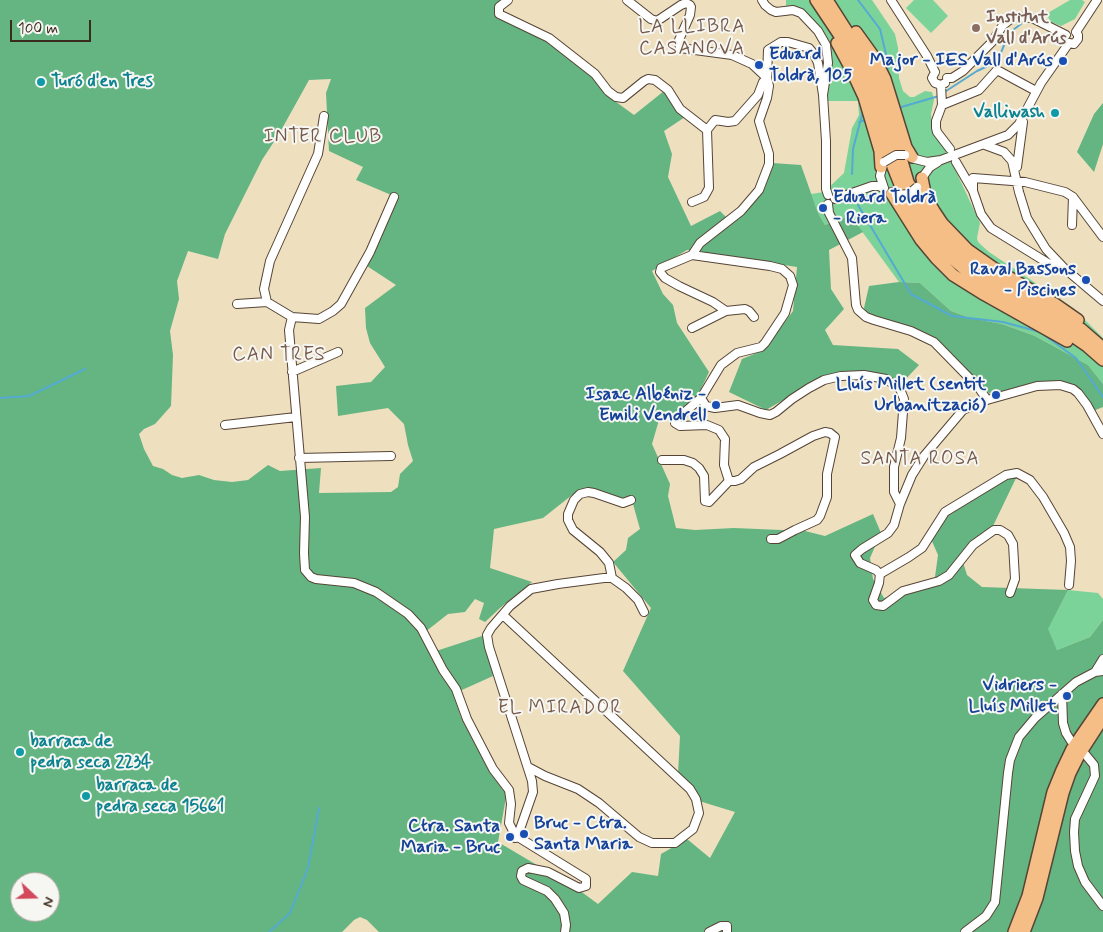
<!DOCTYPE html>
<meta charset="utf-8">
<style>
body{margin:0}
#map{position:relative;width:1103px;height:932px;overflow:hidden;background:#eedfbf;font-family:Mynerve,sans-serif}
canvas{display:block}
.north{position:absolute;left:10px;top:872px;width:50px;height:50px;box-sizing:border-box;background:#f6f6f2;border:1px solid #aba49d;border-radius:50%;rotate:111deg;font-size:14px;font-weight:700;line-height:20px;text-align:center;color:#3b2a1e}
.north::after{content:'';display:block;margin:auto;width:18px;height:22px;background:#d1495b;clip-path:polygon(50% 0,100% 100%,50% 72%,0 100%)}
.scale{position:absolute;left:10px;top:20px;width:81px;height:22px;box-sizing:border-box;border:2px solid #3b2a1e;border-top:0;padding-left:6px;font-size:15px;line-height:18px;white-space:nowrap;color:#3b2a1e;-webkit-text-stroke:4px #f6f6f2;paint-order:stroke}
</style>
<div id="map">
<canvas width="1103" height="932"></canvas>
<div class="north">N</div>
<div class="scale">100 m</div>
</div>
<script>
const ctx = document.querySelector('canvas').getContext('2d');
ctx.lineJoin = 'round';
function fill(path, color) {
  ctx.fillStyle = color;
  ctx.fill(path, 'evenodd');
}
function poly(rows) {
  const path = new Path2D();
  for (const r of rows) {
    path.moveTo(r[0], r[1]);
    for (let i = 2; i < r.length; i += 2) path.lineTo(r[i], r[i + 1]);
  }
  return path;
}
function stroke(path, color, width, dash) {
  ctx.strokeStyle = color;
  ctx.lineWidth = width;
  ctx.lineCap = dash ? 'butt' : 'round';
  ctx.setLineDash(dash || []);
  ctx.stroke(path);
}
function label(font, color, halo, rows, align = 'center') {
  ctx.font = font + ' Mynerve,sans-serif';
  ctx.lineWidth = 4;
  ctx.setLineDash([]);
  ctx.textBaseline = 'middle';
  ctx.strokeStyle = halo;
  ctx.fillStyle = color;
  for (const [text, x, y, turn = 0] of rows) {
    ctx.save();
    ctx.translate(x, y);
    ctx.rotate((+turn || 0) * Math.PI / 180);
    ctx.textAlign = isNaN(turn) ? turn : align;
    if (halo) ctx.strokeText(text, 0, 0);
    ctx.fillText(text, 0, 0);
    ctx.restore();
  }
}
const green = poly([
 [786,0,872,0,895,34,898,48,899,78,903,91,910,97,914,97,925,91,932,92,934,100,931,114,933,132,947,152,980,223,977,238,978,242,989,252,1073,308,1103,338,1103,384,1088,365,1035,336,1002,324,970,318,951,311,920,283,899,282,850,215,825,225,818,213,811,194,824,192,844,173,852,128,859,115,858,101,827,101,832,61,830,47,823,31,807,14,798,8,786,7],
 [914,0,933,0,948,16,931,33,906,8],
 [1070,0,1082,0,1085,2,1075,19,1061,26,1051,22,1046,14],
 [1068,590,1098,593,1103,599,1103,620,1090,637,1057,650,1047,630]
]);
const forest = poly([
 [0,0,504,0,494,9,497,18,549,40,592,77,612,99,634,115,664,91,670,101,685,117,664,131,672,154,668,177,691,226,720,211,731,222,755,201,772,163,801,165,818,213,825,225,850,215,863,232,829,250,831,289,844,309,825,330,833,345,898,349,919,365,902,383,886,375,866,372,837,372,802,389,766,410,729,392,742,359,764,350,793,311,797,267,687,250,652,271,663,294,673,305,677,323,709,372,686,420,659,420,652,444,670,484,668,496,676,528,695,530,734,528,805,531,825,536,873,514,881,533,870,558,873,579,884,598,906,594,934,584,938,555,931,539,946,517,1000,480,1017,476,993,526,971,542,961,556,967,575,982,587,1068,590,1048,629,1057,650,1090,637,1103,620,1103,932,379,932,367,920,360,917,354,920,342,932,0,932],
 [331,79,326,93,329,151,363,167,356,180,396,197,367,266,396,285,365,308,366,328,370,343,385,367,371,382,336,386,338,416,388,408,404,424,408,445,413,461,400,474,398,487,391,492,319,493,321,468,280,471,268,465,248,480,232,482,214,480,199,475,182,478,172,475,163,469,153,466,144,449,139,434,144,429,155,424,171,406,173,355,170,331,179,299,177,281,188,251,218,259,225,234,262,160,279,134,309,80],
 [595,490,633,504,640,529,628,538,626,550,613,562,651,608,623,671,680,736,678,774,699,801,735,812,710,858,687,839,661,854,658,876,632,872,598,904,579,890,498,842,507,792,492,772,461,717,453,694,493,676,485,635,430,653,420,636,448,614,465,612,475,599,484,603,479,619,485,622,500,608,532,582,490,568,494,529,543,518,572,495],
 [20,882,50,882,50,912,20,912],
 [1103,103,1103,144,1094,172,1077,152,1094,114],
 [899,282,920,283,951,311,970,318,1002,324,1035,336,1088,365,1103,384,1103,407,1093,411,1072,385,1050,381,991,395,935,340,869,316,864,308,869,286]
]);
const stream = poly([
 [858,0,880,29,889,67,886,71],
 [943,93,977,71,990,65,1000,55,1009,33,1021,24],
 [898,108,939,96],
 [859,122,866,120],
 [852,174,853,149,863,111],
 [858,205,911,294,952,316,1003,322,1040,332,1076,358,1103,397],
 [0,398,29,396,85,369],
 [269,932,290,913,308,868,319,808]
]);
const minor = poly([
 [508,0,499,7,499,14,549,38,595,74,608,91,616,97,623,98,644,81,648,79,655,80,668,90,680,109,707,130],
 [627,0,651,19,657,21,681,5,686,3,690,5,691,7,690,15,679,40,680,48,732,55,752,64,767,78,769,86,767,98,759,121,769,154,769,164,759,190,741,211,700,243,692,255],
 [762,0,765,5,771,10,776,12,793,10,801,13,818,31,826,45,828,63,823,95,826,141,826,189,828,195],
 [891,0,927,56,935,72],
 [1076,32,1097,0],
 [1069,43,1074,44,1078,39,1078,35,1076,32],
 [935,72,932,78,935,83,941,85,945,83],
 [947,78,952,78,963,71,992,42,1003,25,1012,18,1017,17,1032,18,1066,35],
 [941,85,942,105,936,121,936,128,937,132,950,149],
 [942,105,979,90,997,70,1036,91],
 [324,116,318,154,270,261,264,289,267,302,292,317,319,319,333,311,341,304,370,252,394,197],
 [985,145,1004,152,1012,161,1019,192,1027,218,1046,249,1064,268,1103,301],
 [915,159,927,162,941,160,1008,135,1019,124,1041,83,1069,43],
 [956,162,973,191,981,214,991,228,1051,265,1063,268],
 [883,164,880,176,884,188],
 [1017,167,1023,122],
 [922,178,930,167,938,162],
 [973,191,973,178,1025,182,1065,192,1073,197,1103,237],
 [835,199,872,186,878,186,884,188],
 [692,202,704,197,709,188,707,130,715,120,728,122,735,121,758,95,763,82,767,78,768,50,781,42,788,42,809,48,814,54,818,63,823,95],
 [828,204,829,213,852,258,856,305,858,310,866,317,874,320,911,331,934,342,979,388,987,400],
 [1072,225,1073,197],
 [237,304,267,302],
 [292,317,289,330,305,517,304,553,305,570,311,577,316,579,354,583,376,592,408,614,421,628,443,670,456,689,467,719,493,769,509,790,511,804,509,823,513,831,512,836,515,838,518,837,586,879,586,886,579,888,548,872,528,868,522,871,521,876,523,880,547,891,555,899,564,913,566,925,565,932],
 [754,317,749,311,745,309,726,311,713,302,679,286,665,278,660,272,661,268,692,255,770,266,782,269,790,276,793,285,785,313,765,343,761,347,737,353,721,365,701,398,679,417,675,423,680,426,707,425,719,430,725,439,724,465,729,481,735,481,741,479,754,467,780,454,813,436,825,432,830,433,835,437,827,474,827,497,820,516,817,520,795,530,778,539,771,539],
 [692,328,726,311],
 [292,372,338,352],
 [701,398,706,406,715,408,738,405,760,413,770,415,776,412,792,399,809,388,824,380,841,376,864,375,886,379,900,389,904,399,901,438,894,467,894,492,900,504],
 [225,425,296,417],
 [299,458,391,456],
 [662,460,684,460,693,463,699,468,704,476,705,501,709,502,729,481],
 [880,574,876,570,860,563,855,555,862,549,888,533,894,525,900,504,912,475,924,456,963,410,987,400,1037,386,1060,385,1073,389,1078,393,1087,405,1103,434],
 [880,574,909,557,922,548,945,512,1006,475,1017,473,1030,480,1043,497,1064,533,1070,547,1071,561,1069,585],
 [880,574,879,583,873,600,876,605,883,606,903,591,939,581,949,575,973,545,994,530,1000,530,1008,535,1013,544,1015,579,1010,593],
 [612,578,609,563,600,552,573,530,568,520,568,514,574,500,580,494,588,492,594,493,623,503,631,500],
 [503,615,690,789,696,799,699,813,693,829,675,843,652,843,639,837,599,803,578,789,545,776,528,767],
 [1095,672,1103,659],
 [1062,694,1063,723,1066,733,1071,741],
 [1085,754,1094,765,1095,776,1075,819,1074,832,1075,851,1078,866,1085,882,1103,906],
 [519,832,533,792,532,781,489,647,487,635,491,628,510,606,531,589,558,584,604,578,612,578,626,588,638,600,644,612],
 [709,932,721,926,727,926,727,932],
 [965,932,986,916,995,902,1008,773,1010,760,1019,737,1035,718,1076,682,1095,672,1103,671]
]);
const highway = poly([
 [816,0,856,60,873,97,893,167,901,187,915,214,926,232,942,250,975,278,1058,326,1087,346,1103,360],
 [827,0,869,66,882,93,908,182,928,219,950,244,969,262,995,279,1081,329,1103,348],
 [856,32,874,57,885,79,906,147,912,157],
 [837,43,851,69,864,97,880,151,881,167],
 [922,178,926,198,934,211,942,223,968,250,995,269,1055,304,1078,320],
 [892,194,921,240,936,258,953,275,985,295,1067,341],
 [1014,932,1028,896,1053,792,1062,770,1072,749,1103,704],
 [1024,932,1037,898,1063,793,1070,773,1079,755,1103,718]
]);
const minorBridge = poly([
 [884,162,896,155,905,155],
 [896,195,909,194,917,187]
]);
const markers = [
 [976,28,5,"#8d6e63"],
 [1063,61,5,"#1a4fb4"],
 [759,65,5,"#1a4fb4"],
 [41,82,5,"#0f9aa8"],
 [1055,113,5,"#0f9aa8"],
 [823,208,5,"#1a4fb4"],
 [1086,280,5,"#1a4fb4"],
 [996,395,5,"#1a4fb4"],
 [716,405,5,"#1a4fb4"],
 [1067,696,5,"#1a4fb4"],
 [20,752,5,"#0f9aa8"],
 [86,796,5,"#0f9aa8"],
 [524,834,5,"#1a4fb4"],
 [510,837,5,"#1a4fb4"]
];
const educationNames = [
 ["Institut",986,18],
 ["Vall d'Arús",986,39]
];
const transitNames = [
 ["Eduard",769,55,"left"],
 ["Toldrà, 105",769,76,"left"],
 ["Major - IES Vall d'Arús",1053,61],
 ["Eduard Toldrà",833,198,"left"],
 ["- Riera",833,219,"left"],
 ["Raval Bassons",1076,270],
 ["- Piscines",1076,291],
 ["Lluís Millet (sentit",986,385],
 ["Urbanització)",986,406],
 ["Isaac Albéniz -",706,395],
 ["Emili Vendrell",706,416],
 ["Vidriers -",1057,686],
 ["Lluís Millet",1057,707],
 ["Bruc - Ctra.",534,824,"left"],
 ["Santa Maria",534,845,"left"],
 ["Ctra. Santa",500,827],
 ["Maria - Bruc",500,848]
];
const cultureNames = [
 ["Turó d'en Tres",51,82],
 ["Valliwash",1045,113,"right"],
 ["barraca de",30,742],
 ["pedra seca 2234",30,763],
 ["barraca de",96,786],
 ["pedra seca 15661",96,807]
];
const neighbourhoodNames = [
 ["LA LLIBRA",692,28],
 ["CASANOVA",692,50],
 ["INTER CLUB",323,138],
 ["CAN TRES",279,356],
 ["SANTA ROSA",920,460],
 ["EL MIRADOR",560,709]
];
fill(green, '#7bd399');
fill(forest, '#64b581');
stroke(stream, '#55aad1', 2);
stroke(minor, '#564536', 10);
stroke(highway, '#564536', 14);
stroke(minor, '#fff', 8);
stroke(highway, '#f6be87', 11);
stroke(minorBridge, '#564536', 10, []);
stroke(minorBridge, '#fff', 8);
for (const [x, y, r, color] of markers) {
  const dot = new Path2D();
  dot.arc(x, y, r, 0, 2 * Math.PI);
  ctx.fillStyle = color;
  ctx.fill(dot);
  stroke(dot, '#f6f6f2', 2);
}
label('bold 18px', '#785e54', '#f6f6f2', educationNames, 'left');
label('bold 18px', '#164399', '#f6f6f2', transitNames, 'right');
label('bold 18px', '#0d838f', '#f6f6f2', cultureNames, 'left');
ctx.letterSpacing = '1px';
label('19px', '#77594a', '#f6f6f2', neighbourhoodNames);
ctx.letterSpacing = '0px';
</script>
